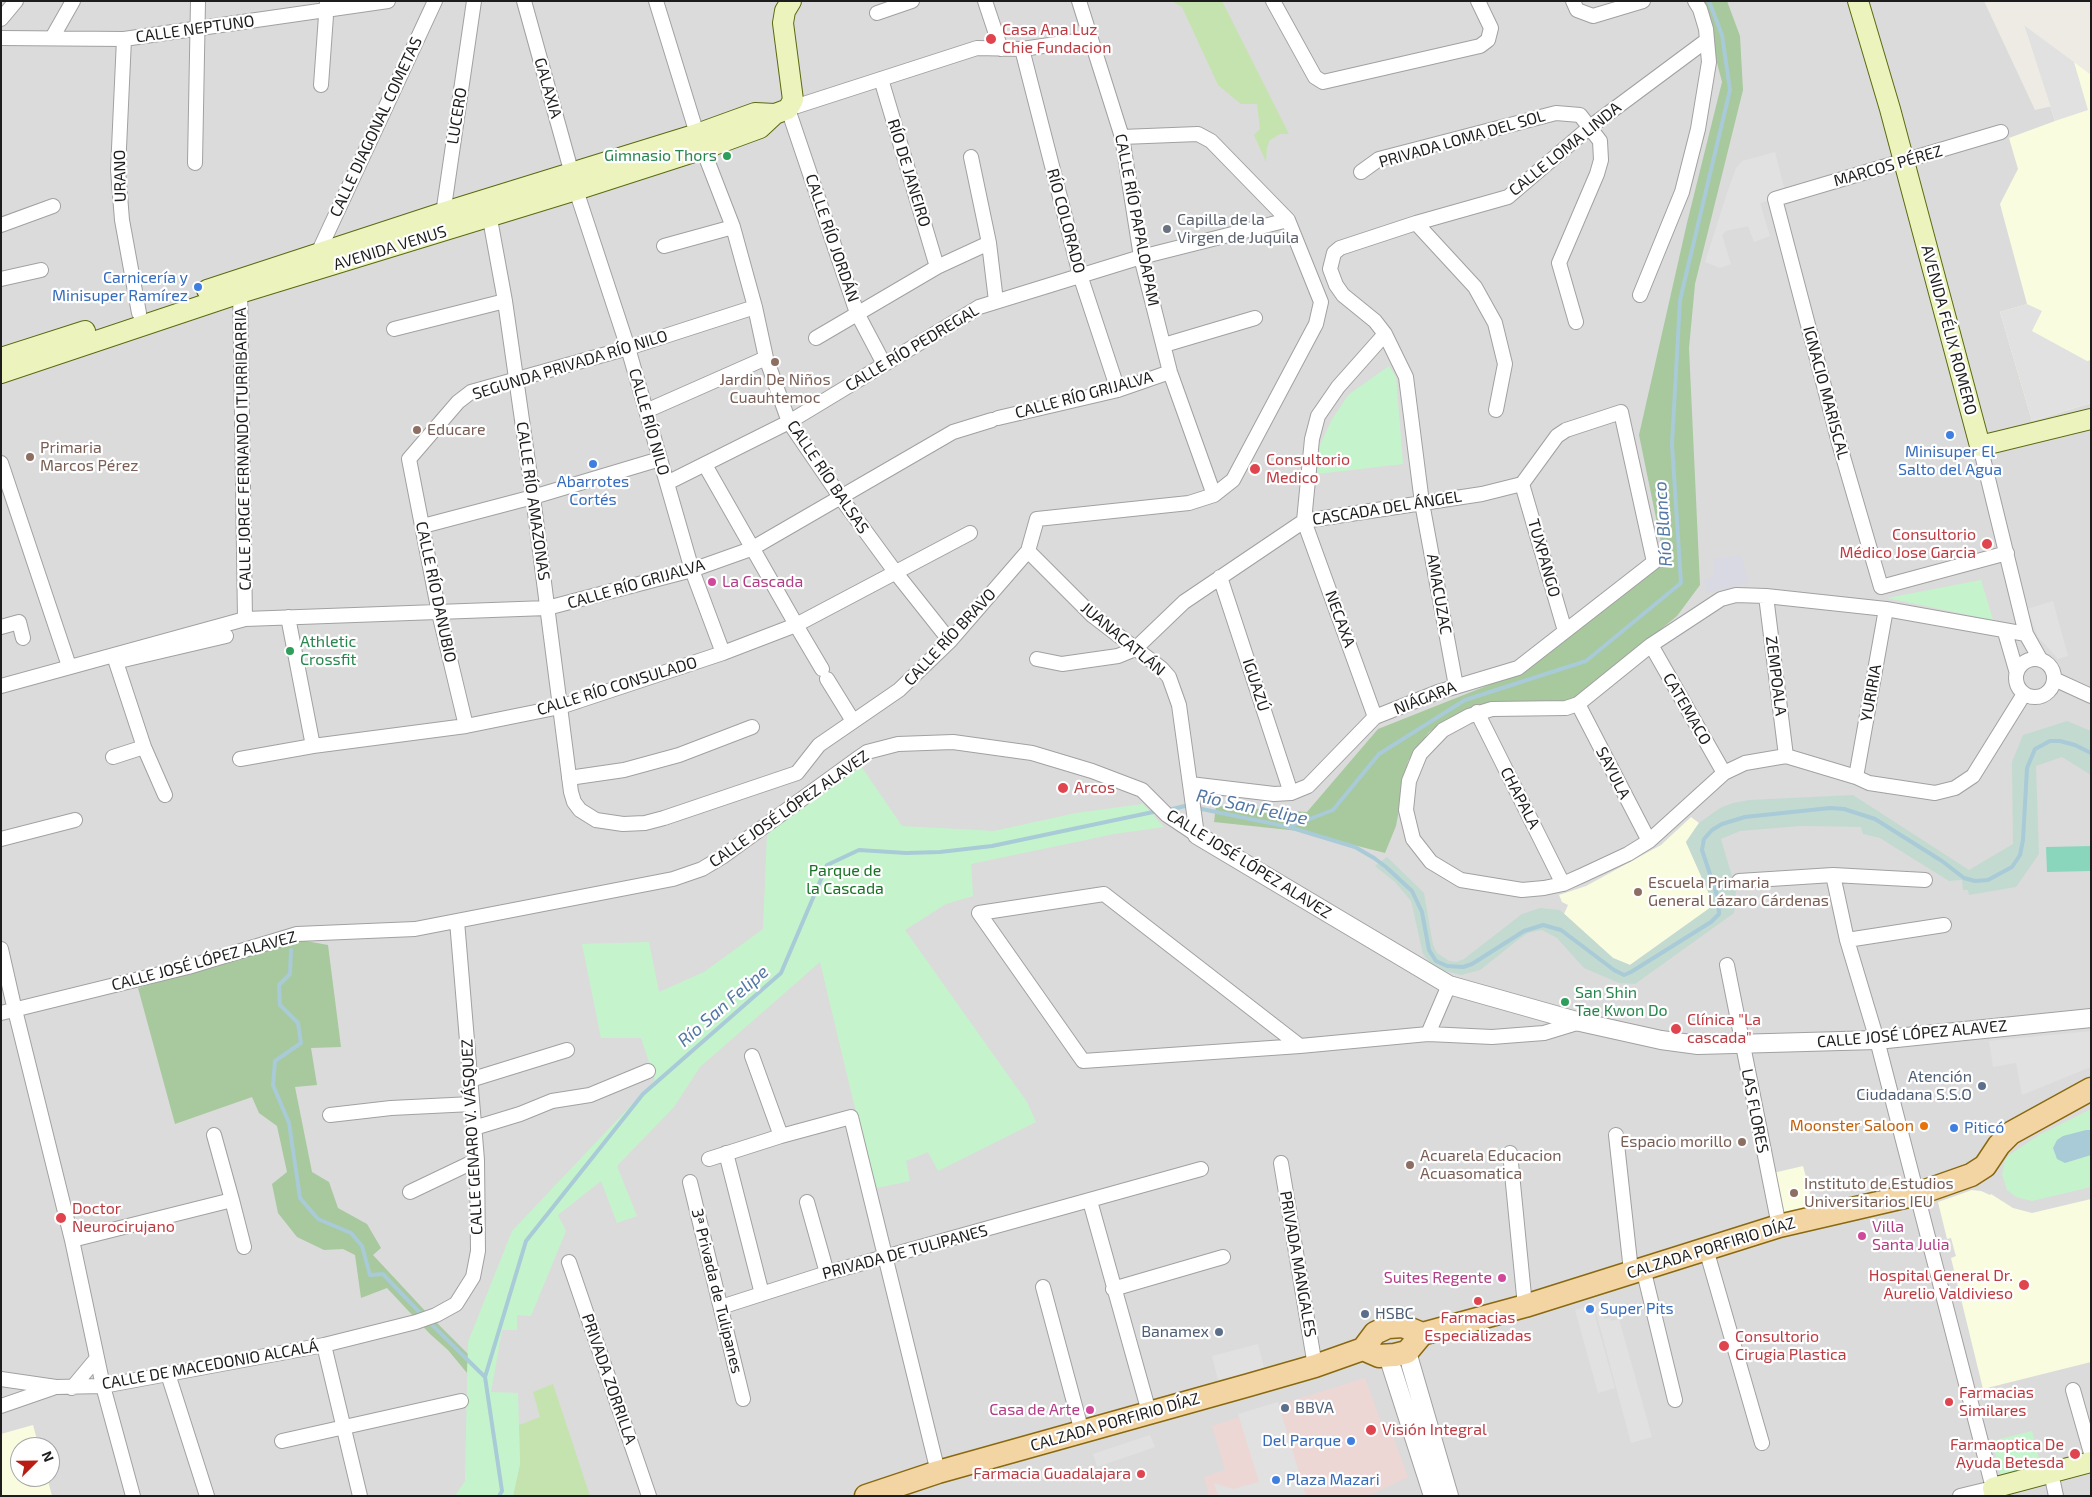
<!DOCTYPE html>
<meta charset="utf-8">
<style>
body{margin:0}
#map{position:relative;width:2092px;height:1497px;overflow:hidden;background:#eeebe4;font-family:"Exo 2",sans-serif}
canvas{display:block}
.frame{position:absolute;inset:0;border:2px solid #1d1d1d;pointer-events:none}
.north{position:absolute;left:10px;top:1437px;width:50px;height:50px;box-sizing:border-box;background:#fff;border:1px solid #a5a5a5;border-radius:50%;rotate:67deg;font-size:14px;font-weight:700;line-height:20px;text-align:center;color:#1d1d1d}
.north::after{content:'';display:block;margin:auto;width:18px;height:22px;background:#b81c13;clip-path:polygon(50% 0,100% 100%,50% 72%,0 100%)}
</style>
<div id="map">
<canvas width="2092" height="1497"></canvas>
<div class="frame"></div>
<div class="north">N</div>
</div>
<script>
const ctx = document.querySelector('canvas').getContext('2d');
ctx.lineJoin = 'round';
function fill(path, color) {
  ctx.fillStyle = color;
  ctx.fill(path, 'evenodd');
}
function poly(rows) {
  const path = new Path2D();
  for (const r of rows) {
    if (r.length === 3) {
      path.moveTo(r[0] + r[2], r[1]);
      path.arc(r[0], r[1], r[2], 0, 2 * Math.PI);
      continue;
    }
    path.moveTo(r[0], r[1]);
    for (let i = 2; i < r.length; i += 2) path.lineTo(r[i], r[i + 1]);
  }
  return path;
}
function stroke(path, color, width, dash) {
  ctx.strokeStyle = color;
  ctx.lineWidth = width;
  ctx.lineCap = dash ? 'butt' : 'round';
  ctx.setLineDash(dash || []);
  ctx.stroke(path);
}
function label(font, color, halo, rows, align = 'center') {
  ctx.font = font + ' "Exo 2",sans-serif';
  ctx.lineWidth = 4.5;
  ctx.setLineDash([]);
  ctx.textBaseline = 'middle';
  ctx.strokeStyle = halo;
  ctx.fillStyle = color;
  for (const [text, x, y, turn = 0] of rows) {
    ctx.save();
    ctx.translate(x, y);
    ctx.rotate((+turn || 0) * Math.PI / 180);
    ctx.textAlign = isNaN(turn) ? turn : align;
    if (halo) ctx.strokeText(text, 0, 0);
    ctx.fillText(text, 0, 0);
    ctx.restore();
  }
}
const residential = poly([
 [1,1,1984,1,2035,110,2091,97,2091,1496,1,1496],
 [20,1447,50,1447,50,1477,20,1477]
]);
const commercial = poly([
 [1365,1378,1385,1433,1391,1431,1408,1477,1368,1496,1209,1496,1204,1477,1225,1470,1212,1426]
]);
const education = poly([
 [2024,25,2091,75,2091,403,2032,421,2000,312,2027,304,2000,204,2018,169,2009,138,2055,121],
 [1691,817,1699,823,1686,842,1714,905,1630,965,1613,958,1564,914,1568,905,1562,902,1559,895,1586,886,1661,845],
 [1803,1166,1815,1212,1785,1219,1773,1173],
 [1972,1190,1981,1191,1990,1195,1991,1194,2013,1208,2032,1213,2091,1199,2091,1362,1983,1389,1951,1258,1956,1256,1955,1253,1951,1238,1947,1239,1938,1202],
 [33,1425,39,1447,20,1447,20,1477,47,1477,52,1496,1,1496,1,1434]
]);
const grass = poly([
 [1172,1,1222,1,1289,134,1280,134,1270,140,1267,147,1266,162,1254,135,1260,129,1257,104,1241,104,1218,85,1182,7],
 [553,1384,590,1496,513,1496,520,1464,519,1425,540,1417,533,1392]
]);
const forest = poly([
 [1701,1,1727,1,1740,36,1743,90,1695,284,1689,348,1700,585,1677,616,1567,706,1486,704,1458,714,1429,732,1408,761,1396,826,1385,853,1299,831,1214,822,1216,806,1307,812,1378,729,1519,673,1555,648,1647,576,1663,552,1639,435,1687,223,1722,82],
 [289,938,328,945,341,1047,311,1048,317,1085,295,1087,312,1172,329,1182,338,1208,367,1224,381,1248,373,1255,428,1314,468,1354,467,1373,448,1350,430,1334,387,1288,361,1298,355,1255,343,1249,324,1250,297,1237,278,1213,272,1184,287,1172,277,1126,259,1113,252,1097,175,1124,138,988,204,968]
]);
const wetland = poly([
 [2067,721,2091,731,2091,775,2062,757,2036,766,2039,854,2016,887,1969,895,1968,890,1963,890,1962,880,1949,881,1880,838,1863,834,1861,827,1800,826,1740,831,1721,839,1736,890,1734,913,1635,984,1619,983,1584,968,1557,938,1542,930,1528,933,1519,939,1480,970,1461,975,1445,971,1431,964,1423,954,1411,901,1395,882,1375,866,1387,857,1424,893,1433,945,1437,953,1449,961,1456,962,1464,959,1522,914,1540,908,1560,910,1613,958,1630,965,1714,905,1686,842,1699,823,1720,808,1733,803,1749,800,1853,795,1969,870,2013,844,2012,762,2023,735]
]);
const park = poly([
 [1389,366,1396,377,1403,464,1317,474,1320,445,1331,421,1348,395],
 [1981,580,1993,620,1887,598],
 [861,766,902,826,994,831,1076,813,1143,804,1164,827,1114,834,971,864,973,896,946,904,905,930,1027,1102,1036,1122,938,1171,928,1152,906,1161,910,1181,877,1188,853,1100,820,962,700,1067,674,1107,617,1166,637,1216,617,1223,601,1181,558,1215,566,1231,531,1316,517,1315,517,1330,502,1330,491,1392,518,1393,520,1464,513,1496,455,1496,465,1481,468,1342,512,1231,655,1080,641,1038,601,1038,582,944,649,942,659,992,704,972,763,929,767,834],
 [2091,1109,2091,1187,2032,1201,2016,1197,2007,1190,2002,1174,2005,1161,2009,1155,2039,1135],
 [2032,1431,2041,1466,2001,1476,1992,1441]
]);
const pitch = poly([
 [2091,846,2091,871,2047,872,2046,847]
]);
const parking = poly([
 [2024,25,2074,62,2088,110,2055,121],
 [1775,152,1786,195,1760,203,1770,236,1754,242,1748,226,1726,231,1722,235,1731,264,1720,268,1705,262,1728,190,1736,168,1742,161],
 [2027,304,2042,311,2032,331,2087,361,2091,360,2091,403,2032,421,2000,312],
 [2053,601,2068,656,2058,659,2038,637,2027,609],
 [2091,1031,2091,1067,2022,1095,2016,1063,1993,1067,1989,1041],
 [1893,1174,1897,1187,1866,1197,1862,1184],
 [1600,1304,1604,1319,1610,1318,1611,1321,1619,1319,1652,1437,1631,1443,1594,1305],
 [1592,1305,1615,1388,1598,1393,1575,1310],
 [1258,1344,1264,1368,1218,1380,1212,1356],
 [1278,1402,1306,1496,1218,1496,1214,1483,1233,1489,1259,1482,1238,1414],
 [1150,1435,1155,1447,1097,1467,1093,1454]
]);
const plaza = poly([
 [1741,555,1749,583,1707,593,1704,581,1713,576,1713,559]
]);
const water = poly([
 [2086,1130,2091,1130,2091,1155,2065,1163,2057,1159,2053,1148,2057,1140,2063,1136]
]);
const stream = poly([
 [1197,808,1289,827,1355,847,1374,858,1386,867,1412,891,1422,912,1429,950,1436,961,1447,966,1463,967,1472,964,1524,931,1543,925,1561,930,1614,970,1624,975,1631,972,1711,922,1719,914,1718,898,1702,850,1704,839,1712,830,1722,824,1745,817,1830,808,1844,809,1875,819,1942,861,1964,878,1975,881,1988,880,2012,867,2020,855,2023,840,2027,768,2035,749,2050,741,2060,741,2075,745,2091,753],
 [1168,810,1185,806,1190,807],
 [1289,827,1333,810,1379,754,1465,700,1586,661,1681,583,1672,444,1680,300,1730,90,1722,35,1709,1],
 [291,950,290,974,279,985,280,1005,298,1023,301,1043,275,1061,273,1085,289,1123,300,1198,318,1219,351,1233,362,1246,370,1275,383,1274,423,1316],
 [428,1321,485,1377],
 [499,1496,502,1491,485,1377,526,1241,643,1094,781,973,827,865,859,850,906,853,940,852,992,846,1158,811]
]);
const minor = poly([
 [524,1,572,174],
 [656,1,697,134,733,227,755,307,766,358,789,422,841,498,896,573,950,641],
 [985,1,1001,49],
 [1079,1,1122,137,1141,257,1170,372,1214,495],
 [1273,1,1315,77,1323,82,1480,46,1488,40,1491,28,1478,1],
 [1573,1,1577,10,1593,16,1643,1],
 [877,13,912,1],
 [1,19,16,1],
 [1,38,124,39,388,1],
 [52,38,73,1],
 [124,39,118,170,122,220,139,313],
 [1022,49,1080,275,1118,390],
 [881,79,937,267],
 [321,85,327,2],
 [2001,132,1775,199,1839,443,1881,587,2007,553],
 [971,157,989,243,996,301],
 [195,163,198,1],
 [1361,172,1379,159,1556,113,1580,115,1600,141,1601,160,1597,174,1559,263,1576,322],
 [576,190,628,348,692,570,723,653],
 [488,208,505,301,533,497,571,792,574,802,580,810,596,820,623,824,645,823,664,818,797,773,819,745,899,690,950,641,1028,551,1037,519,1189,503,1214,495,1233,480,1316,324,1321,302,1288,220,1211,141,1198,134,1122,137],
 [442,221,474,1],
 [1416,223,1475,287,1495,323,1505,364,1496,410],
 [1,225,53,206],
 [664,246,733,227],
 [318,253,435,1],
 [1,279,41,270],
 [240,285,245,619],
 [1640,295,1682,192,1698,129,1709,62,1707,40],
 [394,329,505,301],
 [816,338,937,267,989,243],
 [1164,345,1255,318],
 [884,364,857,313,788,109,977,48,1022,49,1091,39],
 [646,411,766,358],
 [998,418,1118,390,1170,372],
 [1980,446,2026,634,2040,659],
 [1,463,69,666],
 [705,465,794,621],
 [667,483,789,422,979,307,1141,257,1288,220],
 [1522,484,1565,631],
 [423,526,533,497,660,459],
 [1028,551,1093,616,1161,668,1169,677,1179,705,1197,835],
 [1220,577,1291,793],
 [1766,596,1786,756],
 [288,617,313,746],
 [796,625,822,669],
 [1,627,19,622,23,638],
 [2005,632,2016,670],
 [1651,645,1724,773],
 [2035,678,19],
 [1037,659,1062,664,1118,656,1135,649,1184,602,1304,521,1482,494,1522,484,1557,436,1566,430,1621,412,1654,562,1518,668,1438,692,1375,717,1308,786,1291,793,1274,794,1190,784],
 [119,661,226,636],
 [827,679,853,721],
 [2054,679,2091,696],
 [1,686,245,619,547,608,692,570,751,549,953,432,992,420],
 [1456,686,1422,503,1406,377,1385,334,1375,321,1343,295,1336,285,1330,269,1334,253,1340,248,1416,223,1508,197,1590,127,1707,40,1706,29,1700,9,1695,1],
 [2024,694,1973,776,1955,788,1935,793,1869,783,1856,777,1786,756,1745,763,1724,773,1649,841,1628,854,1583,875,1563,884,1544,888,1522,890,1461,880,1431,862,1413,839,1406,810,1409,781,1420,754,1443,730,1469,716,1492,709,1566,708,1578,704,1651,645,1721,599,1736,595,1766,596,1886,609,2026,634],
 [1578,704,1649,841],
 [1477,712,1563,884],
 [1375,717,1304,521,1312,439,1318,416,1338,387,1385,334],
 [466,726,439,613,409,459,458,402,471,392,628,348,755,307],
 [144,747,165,795],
 [113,757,144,747,116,662],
 [240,759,313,746,466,726,560,707,723,653,796,625,970,533],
 [1856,777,1886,609],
 [569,778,624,770,679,755,752,727],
 [1,839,75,820],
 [1833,875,1847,940,1877,1040,1993,1488,1960,1496],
 [1739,881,1833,875,1925,880],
 [1847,940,1944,925],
 [1,949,13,1002],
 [1727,965,1779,1226],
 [15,1010,72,1240,103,1386,133,1496],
 [1,1013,188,967,297,934,415,929,673,879,702,869,722,857,857,759,867,752,898,744,953,742,1032,753,1092,771,1142,790,1167,815,1197,835],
 [1428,1034,1449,985],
 [1300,1046,1104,894,979,913,1083,1061,1300,1046,1428,1034,1492,1037,1544,1033,1580,1022],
 [752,1056,781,1136],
 [470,1080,567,1050],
 [330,1115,391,1108,472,1104],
 [474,1128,520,1114,552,1101,590,1095,648,1071],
 [1616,1135,1631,1271],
 [726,1153,762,1294],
 [1510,1153,1525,1306],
 [709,1159,781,1136,851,1117,938,1472],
 [1281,1163,1315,1366],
 [690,1182,743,1399],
 [410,1192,477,1160],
 [232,1200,244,1247],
 [1090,1201,1149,1412],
 [807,1202,827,1273],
 [72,1240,232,1200,214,1135],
 [1706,1249,1762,1443],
 [569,1262,649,1496],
 [1643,1268,1675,1400],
 [1043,1287,1082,1432],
 [1113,1289,1223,1257],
 [721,1307,827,1273,1201,1169],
 [324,1345,360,1496],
 [168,1374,207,1496],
 [1,1379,56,1387,103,1386,324,1345,416,1322,436,1315,456,1304,473,1277,478,1251,477,1160,457,921],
 [72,1388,97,1358],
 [2073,1390,2091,1453],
 [1,1406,53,1388],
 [282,1441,461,1401],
 [2051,1473,2056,1496]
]);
const tertiary = poly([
 [1197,835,1449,985,1580,1022,1661,1040,1698,1045,1877,1040,2091,1018],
 [1407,1352,1449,1496],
 [1388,1356,1433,1496]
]);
const secondary = poly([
 [1858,1,1890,109,1980,446,2091,419],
 [207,290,442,213,697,134,755,113,775,114],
 [1,358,85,331],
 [1,373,240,293,576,190,703,149,760,128,775,114,788,109,793,100,783,23,785,11,791,1],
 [1995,1496,1993,1488,2091,1462]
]);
const primary = poly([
 [1422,1334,1525,1306,1779,1226,1917,1194,1971,1175,1985,1166,1999,1145,2011,1133,2091,1089],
 [1363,1349,1375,1333,1388,1327,1403,1326,1422,1334],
 [1363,1349,1379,1356,1395,1355,1407,1352,1422,1334],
 [866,1496,938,1472,1249,1385,1315,1366,1363,1349]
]);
const markers = [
 [991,39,6,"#e0444e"],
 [727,156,5,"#2e9e5b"],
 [1167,229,5,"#6b7280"],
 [198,287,5,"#3f7fe0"],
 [775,362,5,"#8d6e63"],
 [417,430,5,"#8d6e63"],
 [1950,435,5,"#3f7fe0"],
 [30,457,5,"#8d6e63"],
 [593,464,5,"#3f7fe0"],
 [1255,469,6,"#e0444e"],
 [1987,544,6,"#e0444e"],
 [712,582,5,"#d1479c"],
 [290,651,5,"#2e9e5b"],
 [1063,788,6,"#e0444e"],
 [1638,892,5,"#8d6e63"],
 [1565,1002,5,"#2e9e5b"],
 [1676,1029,6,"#e0444e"],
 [1982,1086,5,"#5c6f8a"],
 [1924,1126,5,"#e8710a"],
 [1954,1128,5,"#3f7fe0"],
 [1742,1142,5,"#8d6e63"],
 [1410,1165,5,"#8d6e63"],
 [1794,1193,5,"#8d6e63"],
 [61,1218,6,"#e0444e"],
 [1862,1236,5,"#d1479c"],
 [1502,1278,5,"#d1479c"],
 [2024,1285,6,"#e0444e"],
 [1478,1301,5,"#e0444e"],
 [1590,1309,5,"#3f7fe0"],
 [1365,1314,5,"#5c6f8a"],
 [1219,1332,5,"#5c6f8a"],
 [1724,1346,6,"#e0444e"],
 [1949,1402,5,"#e0444e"],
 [1285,1408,5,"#5c6f8a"],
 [1090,1410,5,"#d1479c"],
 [1371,1430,6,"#e0444e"],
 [1351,1441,5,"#3f7fe0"],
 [2075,1454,6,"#e0444e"],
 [1141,1474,5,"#e0444e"],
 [1276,1480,5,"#3f7fe0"]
];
const streetNames = [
 ["CALLE NEPTUNO",195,29,-8],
 ["GALAXIA",548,88,74],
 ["LUCERO",457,116,-81],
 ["CALLE DIAGONAL COMETAS",376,127,-65],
 ["PRIVADA LOMA DEL SOL",1462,139,-16],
 ["CALLE LOMA LINDA",1565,149,-39],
 ["MARCOS PÉREZ",1888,166,-16],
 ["RÍO DE JANEIRO",909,173,73],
 ["URANO",120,176,-91],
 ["CALLE RÍO PAPALOAPAM",1137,220,79],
 ["RÍO COLORADO",1066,221,75],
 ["CALLE RÍO JORDÁN",832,238,71],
 ["AVENIDA VENUS",390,248,-17],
 ["AVENIDA FÉLIX ROMERO",1949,330,75],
 ["CALLE RÍO PEDREGAL",912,348,-31],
 ["SEGUNDA PRIVADA RÍO NILO",570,365,-17],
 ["IGNACIO MARISCAL",1826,393,75],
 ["CALLE RÍO GRIJALVA",1084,395,-15],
 ["CALLE RÍO NILO",649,422,74],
 ["CALLE JORGE FERNANDO ITURRIBARRIA",243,449,-91],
 ["CALLE RÍO BALSAS",828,477,56],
 ["CALLE RÍO AMAZONAS",533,501,82],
 ["CASCADA DEL ÁNGEL",1387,508,-9],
 ["TUXPANGO",1544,558,74],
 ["CALLE RÍO GRIJALVA",636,584,-16],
 ["CALLE RÍO DANUBIO",436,592,78],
 ["AMACUZAC",1439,594,80],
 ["NECAXA",1340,619,70],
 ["CALLE RÍO BRAVO",950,637,-47],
 ["JUANACATLÁN",1123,639,40],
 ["ZEMPOALA",1776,676,83],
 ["IGUAZÚ",1256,685,72],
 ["CALLE RÍO CONSULADO",617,686,-17],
 ["YURIRIA",1871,693,-80],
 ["NIÁGARA",1425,698,-21],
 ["CATEMACO",1687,709,60],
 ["SAYULA",1613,773,63],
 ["CHAPALA",1520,798,63],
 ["CALLE JOSÉ LÓPEZ ALAVEZ",789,809,-35],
 ["CALLE JOSÉ LÓPEZ ALAVEZ",1249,864,32],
 ["CALLE JOSÉ LÓPEZ ALAVEZ",204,961,-15],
 ["CALLE JOSÉ LÓPEZ ALAVEZ",1912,1034,-5],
 ["LAS FLORES",1755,1111,79],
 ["CALLE GENARO V. VÁSQUEZ",472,1137,-93],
 ["CALZADA PORFIRIO DÍAZ",1711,1248,-17],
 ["PRIVADA DE TULIPANES",905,1252,-15],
 ["PRIVADA MANGALES",1298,1264,80],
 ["3ª Privada de Tulipanes",717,1291,76],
 ["CALLE DE MACEDONIO ALCALÁ",210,1365,-10],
 ["PRIVADA ZORRILLA",609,1379,71],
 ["CALZADA PORFIRIO DÍAZ",1115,1422,-16]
];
const healthNames = [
 ["Casa Ana Luz",1002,30],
 ["Chie Fundacion",1002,48],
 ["Consultorio",1266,460],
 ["Medico",1266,478],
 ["Consultorio",1976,535,"right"],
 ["Médico Jose Garcia",1976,553,"right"],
 ["Arcos",1074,788],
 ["Clínica \"La",1687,1020],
 ["cascada\"",1687,1038],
 ["Doctor",72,1209],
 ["Neurocirujano",72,1227],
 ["Hospital General Dr.",2013,1276,"right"],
 ["Aurelio Valdivieso",2013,1294,"right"],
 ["Farmacias",1478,1318,"center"],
 ["Especializadas",1478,1336,"center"],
 ["Consultorio",1735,1337],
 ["Cirugia Plastica",1735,1355],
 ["Farmacias",1959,1393],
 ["Similares",1959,1411],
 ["Visión Integral",1382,1430],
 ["Farmaoptica De",2064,1445,"right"],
 ["Ayuda Betesda",2064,1463,"right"],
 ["Farmacia Guadalajara",1131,1474,"right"]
];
const leisureNames = [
 ["Gimnasio Thors",717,156,"right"],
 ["Athletic",300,642],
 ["Crossfit",300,660],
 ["San Shin",1575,993],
 ["Tae Kwon Do",1575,1011]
];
const worshipNames = [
 ["Capilla de la",1177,220],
 ["Virgen de Juquila",1177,238]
];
const shopNames = [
 ["Carnicería y",188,278,"right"],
 ["Minisuper Ramírez",188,296,"right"],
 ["Minisuper El",1950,452,"center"],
 ["Salto del Agua",1950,470,"center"],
 ["Abarrotes",593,482,"center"],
 ["Cortés",593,500,"center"],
 ["Piticó",1964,1128],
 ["Super Pits",1600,1309],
 ["Del Parque",1341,1441,"right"],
 ["Plaza Mazari",1286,1480]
];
const educationNames = [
 ["Jardin De Niños",775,380,"center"],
 ["Cuauhtemoc",775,398,"center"],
 ["Educare",427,430],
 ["Primaria",40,448],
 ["Marcos Pérez",40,466],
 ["Escuela Primaria",1648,883],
 ["General Lázaro Cárdenas",1648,901],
 ["Espacio morillo",1732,1142,"right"],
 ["Acuarela Educacion",1420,1156],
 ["Acuasomatica",1420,1174],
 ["Instituto de Estudios",1804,1184],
 ["Universitarios IEU",1804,1202]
];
const hotelNames = [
 ["La Cascada",722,582],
 ["Villa",1872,1227],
 ["Santa Julia",1872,1245],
 ["Suites Regente",1492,1278,"right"],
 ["Casa de Arte",1080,1410,"right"]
];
const parkNames = [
 ["Parque de",845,871],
 ["la Cascada",845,889]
];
const serviceNames = [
 ["Atención",1972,1077],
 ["Ciudadana S.S.O",1972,1095],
 ["HSBC",1375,1314,"left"],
 ["Banamex",1209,1332],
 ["BBVA",1295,1408,"left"]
];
const foodNames = [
 ["Moonster Saloon",1914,1126]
];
const waterNames = [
 ["Río Blanco",1663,524,-94],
 ["Río San Felipe",1252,807,12],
 ["Río San Felipe",723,1006,-41]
];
fill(residential, '#dbdbdb');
fill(commercial, '#edd7d5');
fill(education, '#fafcdf');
fill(grass, '#c5e3af');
fill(forest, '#a7c99d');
fill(wetland, '#c3dad1');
fill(park, '#c5f4cc');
fill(pitch, '#89d6bd');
fill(parking, '#e1e1e1');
fill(plaza, '#d9d9e3');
fill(water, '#a9cad7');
stroke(stream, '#a9cad7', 4);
stroke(minor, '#a1a1a1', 16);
stroke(tertiary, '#a1a1a1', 20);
stroke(secondary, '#5b6a0f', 22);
stroke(primary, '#89680e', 25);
stroke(minor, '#fff', 14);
stroke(tertiary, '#fff', 18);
stroke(secondary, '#edf3bd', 20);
stroke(primary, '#f3d5a4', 22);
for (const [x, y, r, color] of markers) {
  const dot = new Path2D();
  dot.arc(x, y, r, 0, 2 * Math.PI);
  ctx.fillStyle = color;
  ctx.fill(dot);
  stroke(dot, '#fff', 2);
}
label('16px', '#1d1d1d', '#fff', streetNames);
label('16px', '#be3a42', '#fff', healthNames, 'left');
label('16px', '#27864d', '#fff', leisureNames, 'left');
label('16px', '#5b616d', '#fff', worshipNames, 'left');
label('16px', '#366cbe', '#fff', shopNames, 'left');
label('16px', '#785e54', '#fff', educationNames, 'left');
label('16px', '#b23c85', '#fff', hotelNames, 'left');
label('16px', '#167123', '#fff', parkNames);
label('16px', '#4e5e75', '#fff', serviceNames, 'right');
label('16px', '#c56008', '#fff', foodNames, 'right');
label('italic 18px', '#5377a4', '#fff', waterNames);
</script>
